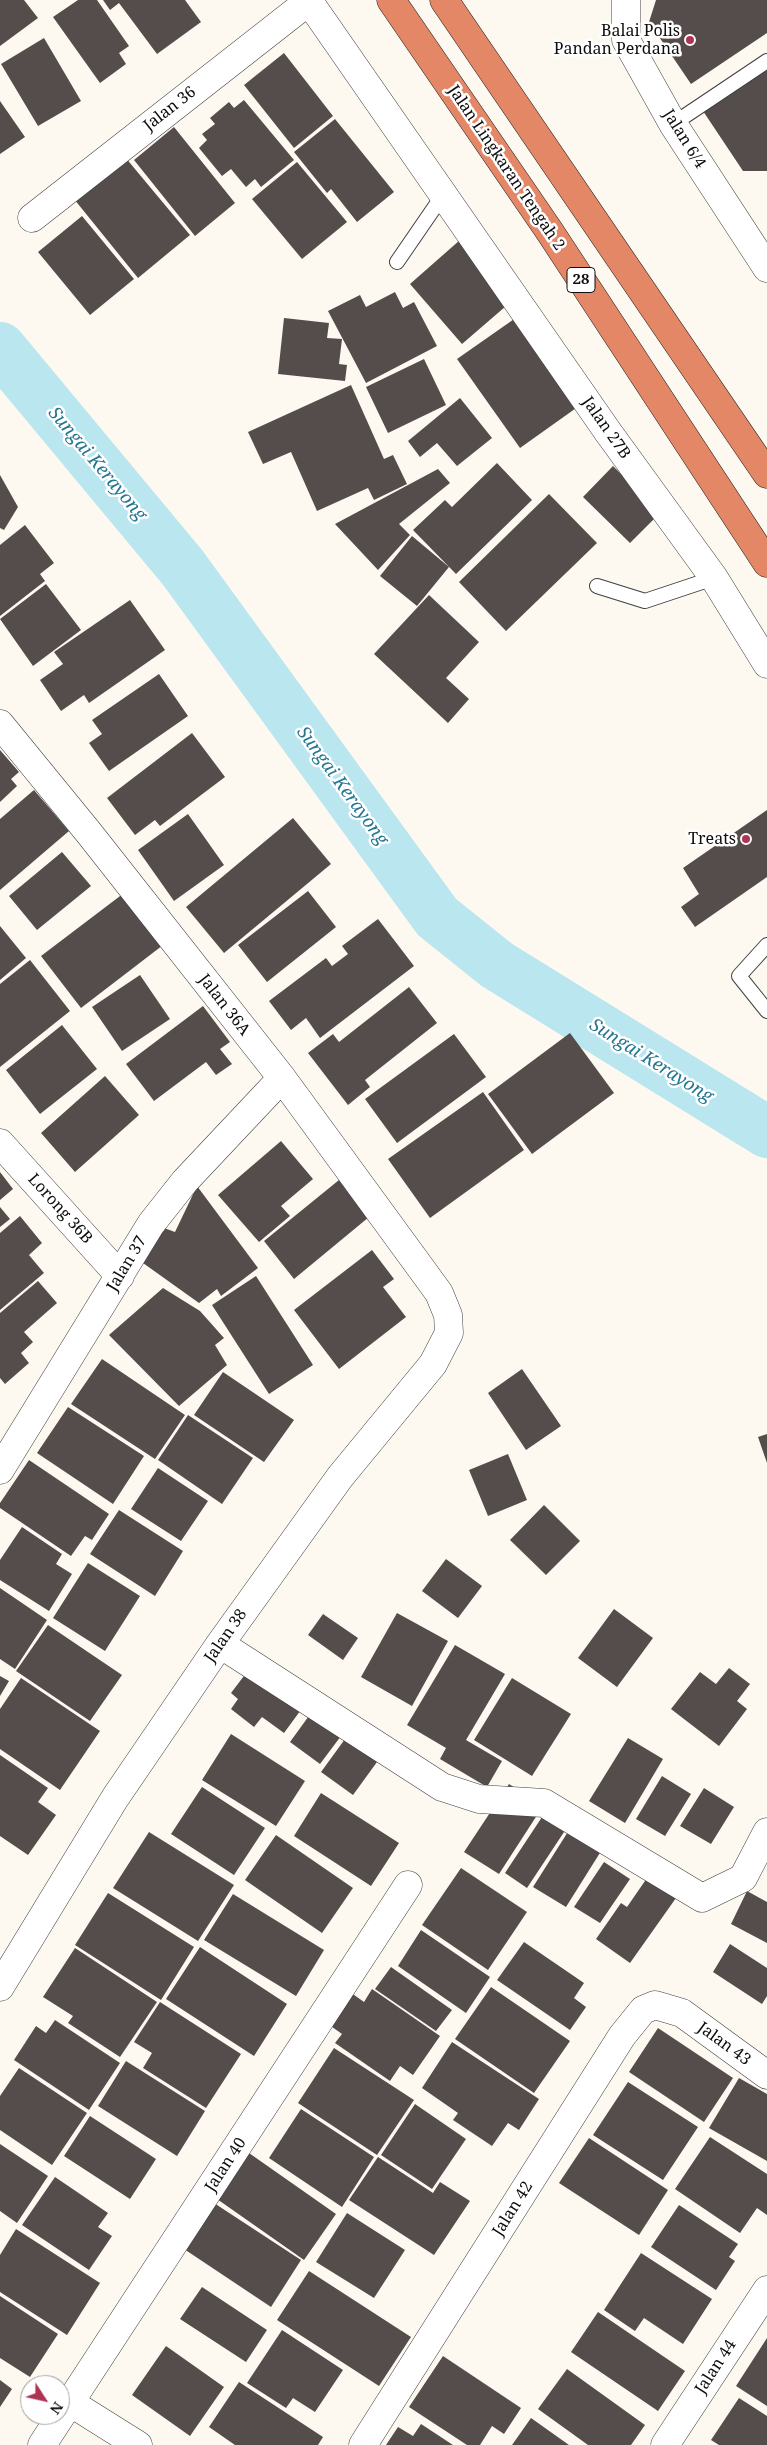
<!DOCTYPE html>
<style>
body{margin:0}
#map{position:relative;width:767px;height:2445px;overflow:hidden;background:#fdf8f0;font-family:"Noto Serif",serif}
canvas{display:block}
.north{position:absolute;left:20px;top:2375px;width:50px;height:50px;box-sizing:border-box;background:#fff;border:1px solid #9e9e9e;border-radius:50%;rotate:125deg;font-size:14px;font-weight:700;line-height:20px;text-align:center;color:#0d0d0d}
.north::after{content:'';display:block;margin:auto;width:18px;height:22px;background:#ad3553;clip-path:polygon(50% 0,100% 100%,50% 72%,0 100%)}
</style>
<div id="map">
<canvas width="767" height="2445"></canvas>
<div class="north">N</div>
</div>
<script>
const ctx = document.querySelector('canvas').getContext('2d');
ctx.lineJoin = 'round';
function poly(rows) {
  const path = new Path2D();
  for (const r of rows) {
    path.moveTo(r[0], r[1]);
    for (let i = 2; i < r.length; i += 2) path.lineTo(r[i], r[i + 1]);
  }
  return path;
}
function stroke(path, color, width, dash) {
  ctx.strokeStyle = color;
  ctx.lineWidth = width;
  ctx.lineCap = dash ? 'butt' : 'round';
  ctx.setLineDash(dash || []);
  ctx.stroke(path);
}
function fill(path, color) {
  ctx.fillStyle = color;
  ctx.fill(path, 'evenodd');
}
function label(font, color, halo, rows, align = 'center') {
  ctx.font = font + ' "Noto Serif",serif';
  ctx.lineWidth = 5;
  ctx.setLineDash([]);
  ctx.textBaseline = 'middle';
  ctx.strokeStyle = halo;
  ctx.fillStyle = color;
  for (const [text, x, y, turn = 0] of rows) {
    ctx.save();
    ctx.translate(x, y);
    ctx.rotate((+turn || 0) * Math.PI / 180);
    ctx.textAlign = isNaN(turn) ? turn : align;
    if (halo) ctx.strokeText(text, 0, 0);
    ctx.fillText(text, 0, 0);
    ctx.restore();
  }
}
const river = poly([
 [0,348,183,568,437,917,497,965,767,1132]
]);
const building = poly([
 [0,0,24,0,38,18,0,46],
 [78,0,97,0,129,46,119,53,126,64,100,83,53,17],
 [103,0,185,0,201,22,157,54,119,3,110,10],
 [656,0,767,0,767,33,691,84,649,22],
 [44,38,81,101,38,126,1,64],
 [284,53,333,116,294,148,244,85],
 [767,68,767,171,743,171,703,111],
 [244,100,294,160,261,187,255,179,246,187,231,169,222,176,199,148,207,140,202,134,215,124,210,118,229,102,234,108],
 [0,101,25,137,0,154],
 [335,119,394,192,357,222,331,189,327,193,294,152],
 [174,127,235,203,195,236,134,160],
 [125,157,190,235,138,278,74,199],
 [297,162,347,222,302,259,252,199],
 [82,216,134,279,90,315,38,252],
 [460,240,513,300,462,344,410,284],
 [395,292,403,308,414,302,437,346,366,383,328,311,360,295,366,307],
 [517,317,579,406,520,448,457,359],
 [284,318,329,323,327,338,342,339,339,364,347,365,345,381,278,374],
 [424,359,446,405,388,433,366,387],
 [351,385,384,459,393,455,407,484,374,500,368,488,317,511,291,452,263,464,248,432],
 [460,398,492,438,457,466,437,443,420,457,408,441],
 [497,463,532,500,456,574,413,530,445,500,452,507],
 [613,466,660,513,630,543,583,497],
 [438,469,450,483,399,524,410,535,378,570,335,524],
 [0,475,18,507,4,530,0,528],
 [549,494,597,543,506,631,459,582],
 [25,525,54,563,40,574,45,581,0,616,0,545],
 [412,536,449,567,417,606,380,576],
 [46,584,81,630,33,666,0,619],
 [429,595,479,642,446,678,469,699,448,723,374,654],
 [130,600,165,650,89,703,84,695,61,711,40,680,63,664,54,652],
 [159,674,188,716,109,771,89,743,102,734,92,720],
 [192,733,225,777,160,826,155,820,135,835,107,798],
 [0,750,19,772,11,779,17,786,0,802],
 [34,790,69,831,0,890,0,819],
 [767,810,767,877,695,927,681,907,699,894,683,868],
 [188,814,224,865,174,901,138,850],
 [293,818,331,864,224,953,186,907],
 [62,852,91,886,37,930,9,896],
 [128,890,167,942,81,1008,41,956],
 [308,891,336,927,267,982,238,945],
 [378,919,414,966,320,1038,306,1018,291,1030,269,1001,326,958,332,966,348,954,342,946],
 [0,926,26,958,0,980],
 [30,960,70,1011,0,1067,0,984],
 [140,975,170,1019,122,1051,92,1007],
 [409,987,437,1023,365,1080,370,1087,348,1105,308,1053,333,1034,339,1042],
 [203,1006,230,1042,220,1049,232,1064,216,1075,206,1062,154,1101,126,1064],
 [62,1025,97,1069,40,1114,6,1070],
 [570,1033,614,1093,532,1154,488,1094],
 [454,1034,486,1077,397,1143,365,1099],
 [105,1076,139,1115,75,1172,41,1133],
 [483,1092,524,1150,430,1218,388,1159],
 [281,1141,313,1179,281,1206,290,1216,259,1242,218,1195],
 [0,1172,13,1189,0,1200],
 [339,1180,369,1217,294,1279,264,1241],
 [197,1186,258,1268,221,1296,217,1289,199,1303,143,1263,164,1228,175,1232],
 [0,1207,10,1219,0,1227],
 [20,1216,42,1243,29,1255,44,1273,0,1310,0,1233],
 [372,1250,394,1279,383,1287,406,1317,339,1369,294,1310],
 [256,1276,313,1365,269,1394,212,1305],
 [38,1281,57,1303,24,1332,33,1342,21,1353,29,1363,5,1384,0,1378,0,1313],
 [163,1288,200,1311,224,1338,215,1345,227,1365,179,1406,109,1335],
 [102,1359,185,1415,155,1459,71,1404],
 [522,1369,561,1426,526,1450,488,1393],
 [223,1372,294,1420,264,1462,194,1415],
 [68,1407,144,1456,113,1504,37,1453],
 [188,1415,253,1458,222,1504,158,1460],
 [767,1434,767,1463,758,1437],
 [508,1454,527,1500,488,1516,469,1470],
 [29,1460,109,1514,92,1540,85,1536,71,1556,0,1508,0,1503],
 [158,1468,208,1501,181,1541,131,1509],
 [544,1505,580,1541,546,1575,510,1540],
 [119,1510,183,1551,155,1596,90,1554],
 [22,1527,62,1554,56,1564,72,1574,49,1611,0,1580,0,1560],
 [446,1559,482,1586,458,1618,422,1591],
 [88,1563,140,1596,105,1651,53,1618],
 [0,1588,47,1620,15,1669,0,1659],
 [614,1609,653,1638,617,1687,578,1658],
 [397,1613,448,1641,412,1706,361,1677],
 [323,1614,358,1638,343,1660,308,1635],
 [48,1625,122,1675,90,1721,16,1671],
 [455,1645,505,1674,466,1740,502,1761,487,1787,440,1759,446,1748,407,1725],
 [250,1668,303,1707,284,1733,262,1717,254,1727,231,1709,238,1699,231,1693],
 [729,1668,750,1684,737,1701,747,1709,719,1746,671,1709,700,1672,716,1684],
 [0,1676,9,1681,0,1696],
 [21,1678,100,1731,60,1790,0,1749,0,1709],
 [512,1678,571,1714,532,1776,474,1740],
 [319,1702,350,1724,320,1764,290,1742],
 [353,1728,385,1751,353,1795,321,1772],
 [231,1734,305,1781,276,1826,202,1780],
 [628,1738,663,1759,625,1823,589,1801],
 [0,1755,48,1788,38,1802,56,1815,28,1855,0,1836],
 [662,1776,691,1794,665,1836,636,1819],
 [509,1784,543,1806,499,1874,464,1852],
 [202,1787,265,1828,234,1875,171,1834],
 [704,1788,734,1807,711,1844,680,1826],
 [321,1793,399,1843,371,1886,294,1836],
 [546,1811,568,1826,527,1888,505,1873],
 [571,1827,603,1848,566,1907,533,1887],
 [149,1832,234,1885,198,1941,113,1888],
 [276,1835,353,1888,322,1933,245,1880],
 [604,1862,630,1879,600,1923,574,1907],
 [461,1868,527,1912,488,1970,422,1925],
 [647,1878,676,1898,630,1963,596,1939,621,1903,627,1907],
 [747,1891,767,1902,767,1943,731,1924],
 [108,1893,194,1947,161,2000,75,1945],
 [233,1894,324,1950,296,1996,204,1940],
 [421,1930,490,1977,466,2013,398,1966],
 [524,1942,584,1983,574,1998,586,2007,570,2030,497,1980],
 [730,1944,767,1968,767,1996,762,2004,713,1972],
 [200,1947,287,2004,254,2056,166,1999],
 [75,1948,157,2002,120,2057,68,2023,73,2016,43,1997],
 [391,1967,452,2010,436,2031,375,1989],
 [491,1987,570,2041,534,2093,455,2039],
 [372,1989,440,2036,413,2075,400,2066,390,2081,335,2043,342,2034,328,2024,350,1992,364,2002],
 [160,2002,241,2054,206,2108,143,2068,152,2053,134,2042],
 [55,2020,120,2063,89,2110,14,2060,36,2026,46,2033],
 [658,2028,733,2078,704,2122,629,2072],
 [452,2042,539,2099,519,2130,508,2123,492,2146,453,2120,458,2113,422,2088],
 [334,2048,414,2100,377,2155,298,2103],
 [126,2061,205,2111,177,2156,98,2106],
 [19,2068,87,2113,52,2165,0,2130,0,2096],
 [739,2078,767,2094,767,2161,709,2128],
 [628,2082,698,2127,663,2180,593,2135],
 [415,2104,466,2139,432,2189,381,2155],
 [301,2109,374,2157,342,2207,269,2158],
 [90,2116,156,2159,130,2199,64,2156],
 [710,2137,767,2174,767,2215,757,2208,740,2233,675,2189],
 [589,2138,668,2190,639,2235,559,2183],
 [0,2144,48,2176,17,2223,0,2211],
 [249,2153,336,2214,304,2260,217,2199],
 [378,2157,433,2193,440,2182,470,2201,434,2255,349,2200],
 [55,2177,108,2213,98,2227,112,2236,89,2270,22,2225],
 [214,2203,301,2260,271,2307,184,2249],
 [679,2205,738,2244,729,2257,735,2261,716,2290,651,2247],
 [347,2213,405,2250,374,2298,316,2262],
 [16,2229,100,2283,67,2335,0,2292,0,2255],
 [641,2253,712,2299,683,2344,644,2318,635,2331,604,2310],
 [309,2271,411,2337,379,2386,277,2320],
 [202,2287,267,2330,246,2362,180,2319],
 [0,2296,58,2334,30,2377,0,2358],
 [598,2312,685,2371,658,2411,571,2352],
 [282,2330,343,2370,315,2412,293,2398,286,2408,247,2383],
 [767,2338,767,2406,736,2386],
 [166,2346,224,2387,190,2436,132,2395],
 [443,2356,521,2408,504,2434,492,2426,480,2445,467,2445,409,2407],
 [567,2369,645,2425,631,2445,588,2445,538,2409],
 [0,2380,12,2389,0,2407],
 [239,2382,323,2437,318,2445,235,2445,209,2427],
 [739,2398,767,2416,767,2445,719,2445,711,2440],
 [531,2418,569,2445,512,2445],
 [421,2424,453,2445,386,2445,398,2427,413,2436]
]);
const lane = poly([
 [673,124,767,61],
 [397,262,443,195],
 [597,586,645,601,714,578],
 [767,945,739,976,767,1011]
]);
const street = poly([
 [308,0,608,432,714,578,767,664],
 [626,0,626,40,673,124,767,268],
 [32,218,309,1],
 [0,724,89,833,282,1078,439,1293,448,1315,449,1333,433,1364,340,1477,220,1644,115,1798,0,1987],
 [0,1143,120,1276],
 [0,1470,151,1224,185,1181,282,1078],
 [220,1644,442,1787,479,1799,544,1803,702,1898,743,1878,767,1832],
 [71,2403,138,2445],
 [42,2445,408,1885],
 [363,2445,622,2036,643,2010,655,2005,682,2013,767,2075],
 [665,2445,767,2290]
]);
const highway = poly([
 [391,0,550,232,767,563],
 [444,0,767,474]
]);
const markers = [
 [690,40,5,"#ad3553"],
 [746,839,5,"#ad3553"]
];
const shields = [
 [581,280,28]
];
const shieldNames = [
 ["28",581,280]
];
const poiNames = [
 ["Balai Polis",680,31],
 ["Pandan Perdana",680,49],
 ["Treats",736,839]
];
const streetNames = [
 ["Jalan 36",170,109,-38],
 ["Jalan 6/4",684,139,58],
 ["Jalan Lingkaran Tengah 2",506,168,56],
 ["Jalan 27B",606,428,55],
 ["Jalan 36A",224,1005,52],
 ["Lorong 36B",60,1209,48],
 ["Jalan 37",127,1264,-59],
 ["Jalan 38",226,1636,-55],
 ["Jalan 43",724,2044,36],
 ["Jalan 40",226,2165,-57],
 ["Jalan 42",513,2209,-58],
 ["Jalan 44",716,2367,-57]
];
const waterNames = [
 ["Sungai Kerayong",97,464,50],
 ["Sungai Kerayong",342,786,54],
 ["Sungai Kerayong",651,1061,32]
];
stroke(river, '#bae6ef', 52);
fill(building, '#554d4b');
stroke(lane, '#404040', 16);
stroke(street, '#404040', 29);
stroke(highway, '#1e1e1e', 29);
stroke(lane, '#fff', 14);
stroke(street, '#fff', 28);
stroke(highway, '#e38767', 28);
for (const [x, y, r, color] of markers) {
  const dot = new Path2D();
  dot.arc(x, y, r, 0, 2 * Math.PI);
  ctx.fillStyle = color;
  ctx.fill(dot);
  stroke(dot, '#fff', 2);
}
for (const [x, y, w] of shields) {
  const box = new Path2D();
  box.roundRect(x - w / 2, y - 12.5, w, 25, 4);
  ctx.fillStyle = '#fff';
  ctx.fill(box);
  stroke(box, '#0d0d0d', 1);
}
label('bold 15px', '#0d0d0d', null, shieldNames);
label('16px', '#0d0d0d', '#fff', poiNames, 'right');
label('16px', '#0d0d0d', '#fff', streetNames);
label('italic 18px', '#257791', '#fff', waterNames);
</script>
